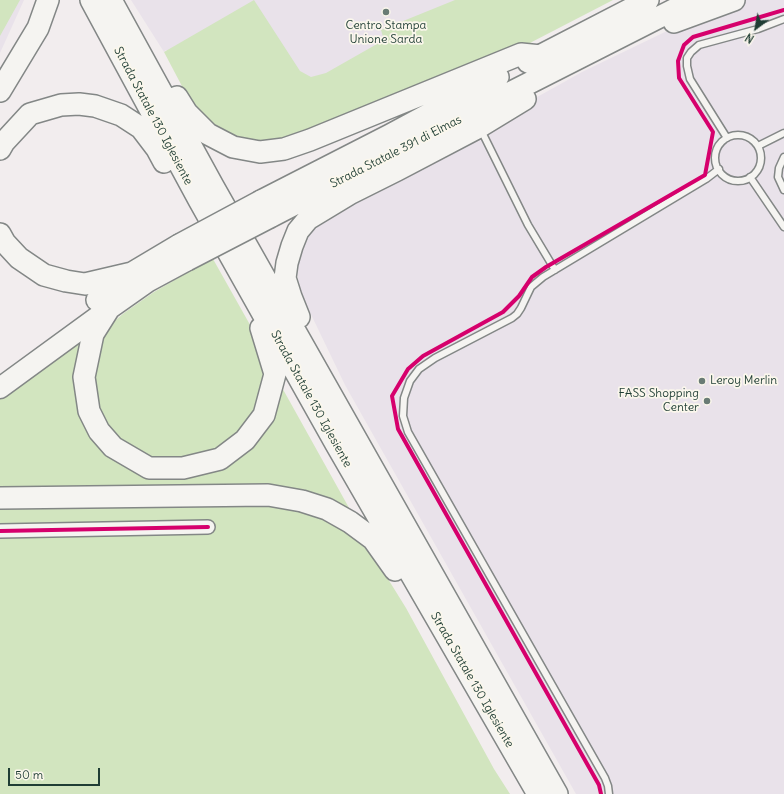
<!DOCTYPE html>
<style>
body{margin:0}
#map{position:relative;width:784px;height:794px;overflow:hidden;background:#f2edee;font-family:Delius,sans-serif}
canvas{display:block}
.north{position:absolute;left:736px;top:8px;width:40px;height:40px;-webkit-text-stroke:3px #fbf7ec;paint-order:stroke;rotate:212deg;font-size:11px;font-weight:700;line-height:16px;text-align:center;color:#1f3d34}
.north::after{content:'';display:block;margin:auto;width:14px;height:18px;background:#1f3d34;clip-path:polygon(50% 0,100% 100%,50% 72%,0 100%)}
.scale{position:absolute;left:8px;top:768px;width:92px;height:18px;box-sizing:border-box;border:2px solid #1f3d34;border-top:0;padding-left:5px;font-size:12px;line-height:14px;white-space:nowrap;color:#1f3d34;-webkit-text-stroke:3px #fbf7ec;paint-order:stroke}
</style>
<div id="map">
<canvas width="784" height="794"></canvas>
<div class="north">N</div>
<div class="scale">50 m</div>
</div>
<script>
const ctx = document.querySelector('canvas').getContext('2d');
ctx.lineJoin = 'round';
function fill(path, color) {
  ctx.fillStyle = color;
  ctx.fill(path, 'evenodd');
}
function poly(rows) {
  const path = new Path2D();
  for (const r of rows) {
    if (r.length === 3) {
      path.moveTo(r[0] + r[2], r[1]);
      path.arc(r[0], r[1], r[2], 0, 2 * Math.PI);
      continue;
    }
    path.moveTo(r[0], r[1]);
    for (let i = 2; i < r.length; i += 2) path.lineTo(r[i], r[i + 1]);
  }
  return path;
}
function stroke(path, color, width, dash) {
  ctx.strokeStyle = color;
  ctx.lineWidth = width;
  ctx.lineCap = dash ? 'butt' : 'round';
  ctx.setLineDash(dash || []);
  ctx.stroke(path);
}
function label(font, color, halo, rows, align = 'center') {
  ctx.font = font + ' Delius,sans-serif';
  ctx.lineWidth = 3.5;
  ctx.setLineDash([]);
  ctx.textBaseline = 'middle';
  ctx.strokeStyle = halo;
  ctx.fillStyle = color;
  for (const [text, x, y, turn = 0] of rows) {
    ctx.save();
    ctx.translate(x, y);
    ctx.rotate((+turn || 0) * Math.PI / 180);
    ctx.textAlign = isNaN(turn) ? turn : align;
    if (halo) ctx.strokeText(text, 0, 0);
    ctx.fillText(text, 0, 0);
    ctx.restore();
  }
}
const built = poly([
 [0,0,24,0,0,53],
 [131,0,564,0,277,122,166,50,164,52],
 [743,0,784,0,784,794,576,794,345,385,306,304,299,286,297,270,297,255,301,243,320,218,582,72,667,31,730,4]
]);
const green = poly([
 [0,0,20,0,0,36],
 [254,0,300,71,311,77,326,73,384,40,381,30,455,0,613,0,526,45,349,117,274,143,240,140,219,131,194,109,164,52],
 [213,259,258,339,265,365,263,404,221,452,159,462,116,443,93,401,93,354,111,324,124,313,154,292,192,270],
 [84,336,77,358,74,387,79,415,89,435,109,456,160,477,187,479,207,473,230,463,280,384,353,515,341,507,0,490,0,399],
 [276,504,325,517,349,531,375,558,406,608,494,769,510,794,0,794,0,506]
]);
const service = poly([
 [481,130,528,225,555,270],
 [738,158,23],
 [727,138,690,79,687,66,687,58,691,52,699,45,758,29,784,19],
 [758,146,784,133],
 [784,157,779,168,778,177,784,190],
 [750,177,784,227],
 [609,794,608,786,605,778,408,432,403,416,404,398,410,381,419,369,435,358,512,318,517,314,521,308,531,287,543,277,706,179,719,169]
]);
const minor = poly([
 [0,531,208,527]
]);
const primary = poly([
 [0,388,104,312]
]);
const trunk = poly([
 [91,0,199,200,336,444,538,794],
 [111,0,213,186,557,794],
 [674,22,734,0],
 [528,62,648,0],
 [0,91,38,28,48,0],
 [177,97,187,113,208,134,233,147,260,152,284,149,310,140,521,54,541,56],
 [0,149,4,142,30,114,61,105,79,104,95,106,121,115,141,128,157,149,164,162],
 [261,201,390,135,498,77],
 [270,217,488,104,693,0],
 [0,234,5,243,19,258,44,275,66,281,85,284,132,273],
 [97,300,132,273,179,245],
 [110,307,93,334,84,377,89,411,99,431,113,447,149,468,183,468,220,459,245,440,264,415,275,374,261,328],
 [104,312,148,281,187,260],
 [299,317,291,297,285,278,287,263,292,246,298,231,308,219,351,193,397,170,479,127,525,99],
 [0,498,268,495,302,501,327,509,350,522,373,539,395,570]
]);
const trunkBridge = poly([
 [179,245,261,201],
 [187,260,270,217]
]);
const cycleway = poly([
 [0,531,208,527],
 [601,794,599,785,398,429,392,396,408,369,423,356,503,312,519,296,532,277,546,267,705,175,713,132,679,78,678,61,684,45,693,37,784,10]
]);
const markers = [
 [386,12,4,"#697b75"],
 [702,381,4,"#697b75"],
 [707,401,4,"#697b75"]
];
const poiNames = [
 ["Centro Stampa",386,26],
 ["Unione Sarda",386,40],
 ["Leroy Merlin",710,381,"left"],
 ["FASS Shopping",699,394,"right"],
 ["Center",699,408,"right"]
];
const streetNames = [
 ["Strada Statale 130 Iglesiente",153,116,62],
 ["Strada Statale 391 di Elmas",396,152,-27],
 ["Strada Statale 130 Iglesiente",311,399,61],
 ["Strada Statale 130 Iglesiente",472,680,60]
];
fill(built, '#e9e2ea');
fill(green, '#d2e5bf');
stroke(service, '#838786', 9);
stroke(minor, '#838786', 16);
stroke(primary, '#838786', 23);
stroke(trunk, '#838786', 24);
stroke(service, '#f5f4f1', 6);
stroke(minor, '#f5f4f1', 13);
stroke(primary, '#f5f4f1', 20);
stroke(trunk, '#f5f4f1', 21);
stroke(trunkBridge, '#838786', 24, []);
stroke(trunkBridge, '#f5f4f1', 21);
stroke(cycleway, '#d6006c', 4);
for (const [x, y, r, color] of markers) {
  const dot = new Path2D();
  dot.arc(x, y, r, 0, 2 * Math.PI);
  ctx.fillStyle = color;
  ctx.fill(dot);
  stroke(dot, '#fbf7ec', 1.5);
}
label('12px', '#1f3d34', '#fbf7ec', poiNames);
label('12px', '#1f3d34', '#fbf7ec', streetNames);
</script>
